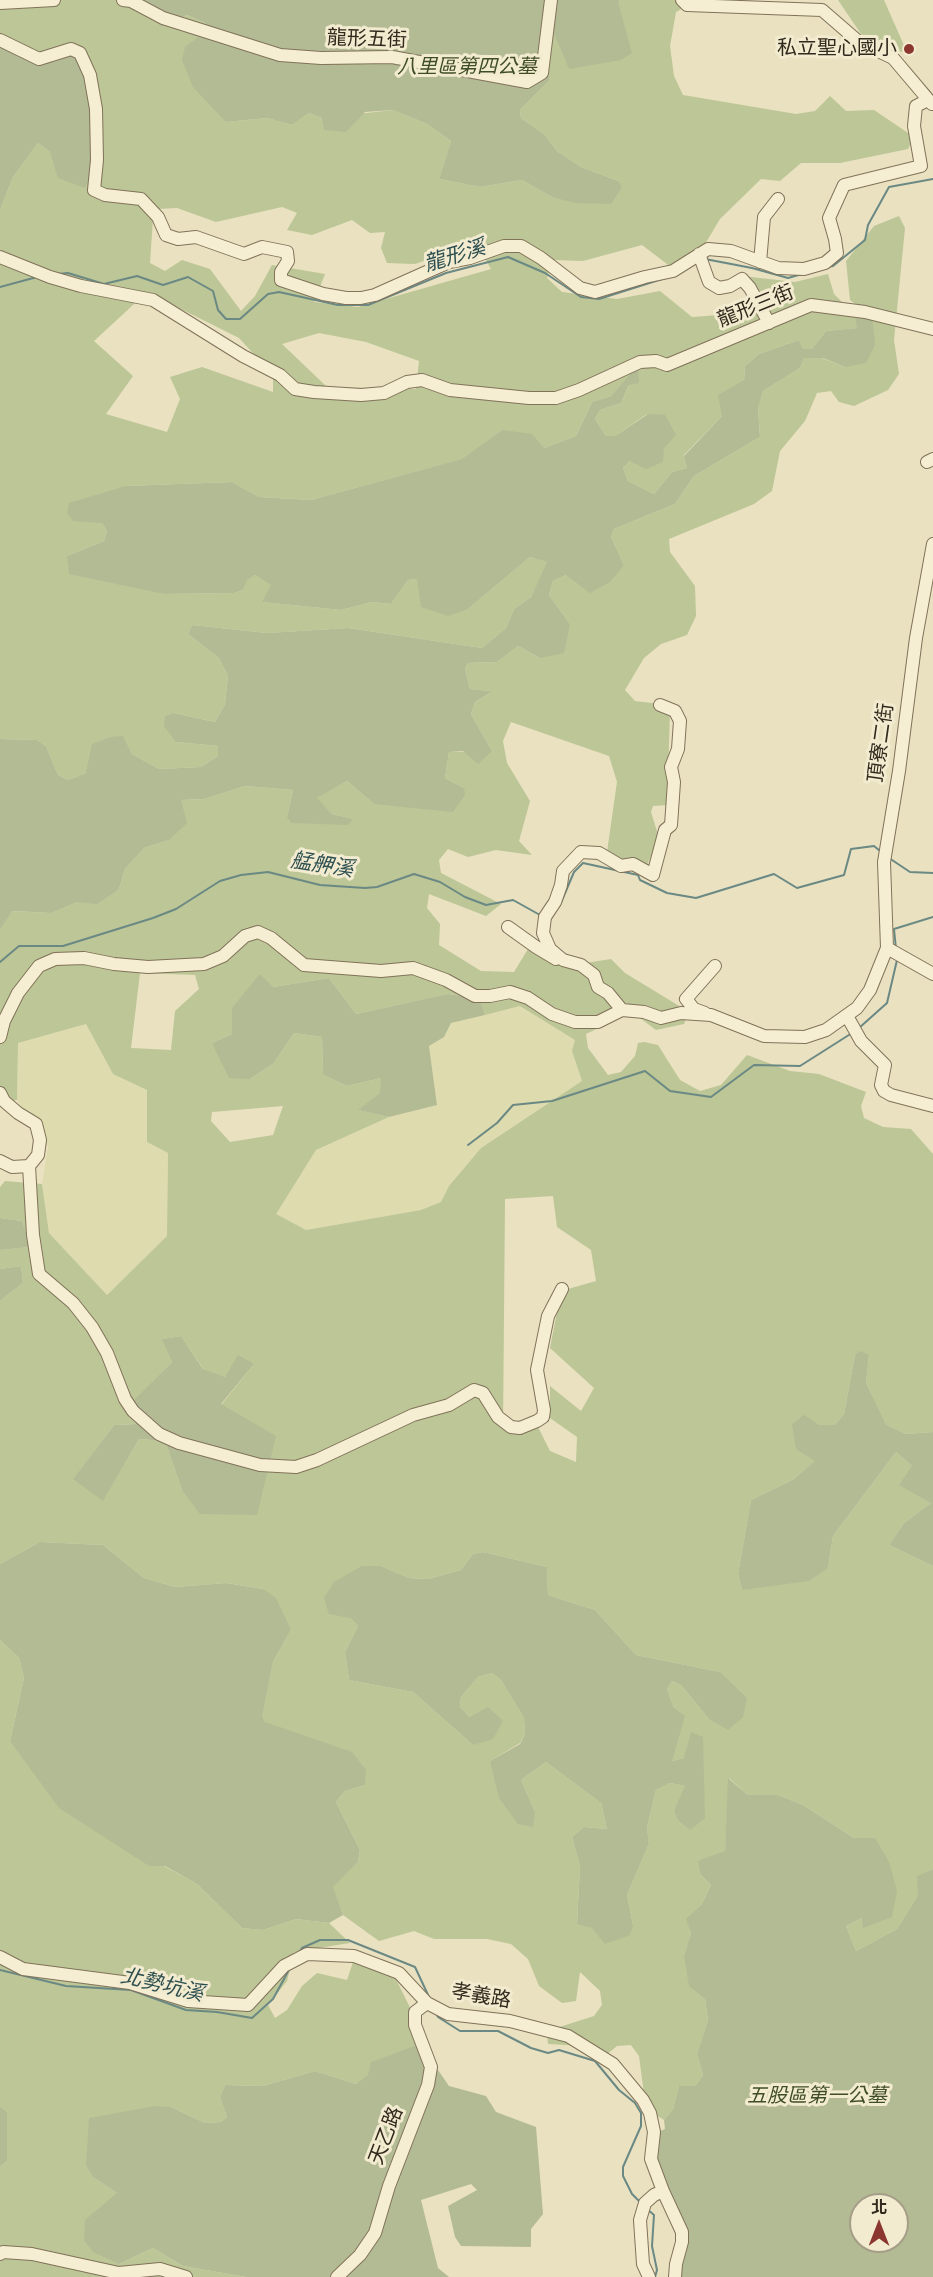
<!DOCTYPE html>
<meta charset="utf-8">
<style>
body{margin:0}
#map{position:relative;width:933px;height:2277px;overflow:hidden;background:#e9e1c0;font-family:"Source Serif 4","Noto Sans TC",serif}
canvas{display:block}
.north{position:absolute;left:849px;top:2193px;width:60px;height:60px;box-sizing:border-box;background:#f2ebcf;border:2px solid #a59d88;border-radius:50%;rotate:0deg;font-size:16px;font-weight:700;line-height:24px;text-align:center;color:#32291d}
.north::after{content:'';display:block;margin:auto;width:21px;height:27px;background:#8b372f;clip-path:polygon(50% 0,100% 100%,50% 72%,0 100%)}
</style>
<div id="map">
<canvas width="933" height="2277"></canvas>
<div class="north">北</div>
</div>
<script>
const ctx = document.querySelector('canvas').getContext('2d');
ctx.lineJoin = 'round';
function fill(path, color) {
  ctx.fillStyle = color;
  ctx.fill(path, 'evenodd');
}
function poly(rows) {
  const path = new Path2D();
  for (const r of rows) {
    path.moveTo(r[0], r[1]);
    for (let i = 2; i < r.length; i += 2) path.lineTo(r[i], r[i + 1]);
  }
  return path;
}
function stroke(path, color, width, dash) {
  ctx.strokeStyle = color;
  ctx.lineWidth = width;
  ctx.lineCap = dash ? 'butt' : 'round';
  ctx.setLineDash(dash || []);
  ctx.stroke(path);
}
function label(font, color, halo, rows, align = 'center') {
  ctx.font = font + ' "Source Serif 4","Noto Sans TC",serif';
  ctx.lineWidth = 6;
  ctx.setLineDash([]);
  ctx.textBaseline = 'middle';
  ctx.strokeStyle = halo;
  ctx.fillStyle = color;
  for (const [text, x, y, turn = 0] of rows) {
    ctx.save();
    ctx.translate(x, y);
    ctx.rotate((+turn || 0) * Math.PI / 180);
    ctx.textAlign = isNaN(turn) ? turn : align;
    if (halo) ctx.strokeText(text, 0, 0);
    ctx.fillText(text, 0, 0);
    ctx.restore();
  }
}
const farmland = poly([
 [520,1006,576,1040,572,1051,582,1081,481,1148,449,1186,441,1202,421,1210,306,1230,275,1214,316,1150,389,1117,437,1104,429,1046,444,1037,451,1023],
 [86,1024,113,1074,147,1090,147,1142,168,1153,167,1236,107,1295,49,1233,42,1184,48,1147,17,1100,18,1043]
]);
const green = poly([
 [0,0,123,0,162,27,187,15,205,23,209,29,226,122,267,118,292,125,309,113,322,118,393,110,427,124,451,141,439,179,480,187,522,180,552,197,618,181,581,167,557,151,544,134,521,118,520,110,550,80,541,43,550,25,620,0,697,0,676,12,670,46,674,76,683,95,796,114,815,111,830,96,846,111,874,110,914,137,908,149,840,163,801,163,780,181,761,179,720,219,702,249,671,267,642,245,583,261,553,260,547,278,562,292,617,299,660,291,692,317,747,313,756,302,734,275,795,282,828,274,834,294,855,315,858,328,826,331,812,349,803,349,799,340,759,354,745,366,744,380,722,416,684,455,687,468,672,472,654,494,628,481,623,468,630,461,647,414,615,436,606,436,595,419,600,410,621,403,638,366,611,396,592,402,576,436,544,448,502,430,463,459,311,500,259,497,232,482,126,486,102,523,107,531,104,541,67,556,164,594,234,593,243,590,246,580,255,575,272,585,263,602,341,610,372,602,391,604,408,580,417,579,468,609,530,557,548,562,531,597,514,609,506,628,482,648,348,628,267,633,192,625,188,634,219,658,228,676,225,704,215,722,174,713,176,742,218,746,218,756,201,767,159,769,132,754,123,737,86,773,68,780,58,775,46,746,37,740,0,739,0,210,13,177,38,143,50,152,72,51,55,62,40,60,0,36],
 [282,207,297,213,287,230,312,235,352,220,370,233,385,232,381,248,387,263,415,264,476,243,491,269,358,307,314,302,325,274,272,265,255,296,241,311,210,269,182,260,165,271,150,263,153,218,158,209,177,208,216,222],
 [147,292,239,338,273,375,273,392,202,367,170,377,180,399,167,432,106,414,133,376,94,341],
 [319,333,366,342,419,361,416,389,327,387,282,344],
 [838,0,884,0,906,50,901,52,861,34],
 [899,216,905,228,894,340,899,374,888,390,854,406,839,402,831,391,817,393,805,421,780,451,772,491,754,504,669,539,670,552,695,586,696,616,687,635,661,644,644,658,625,690,635,701,668,705,670,712,667,805,653,806,651,812,659,838,647,865,640,869,607,852,617,782,609,756,511,722,503,741,507,763,530,801,519,841,532,855,496,850,468,857,448,849,439,860,441,873,501,904,486,916,429,894,427,908,440,924,439,945,481,971,514,972,528,949,573,965,611,959,625,973,689,1012,684,1024,656,1030,632,1012,586,1034,588,1048,608,1075,621,1072,635,1056,638,1043,644,1042,658,1045,680,1080,700,1091,721,1085,747,1055,790,1071,819,1074,866,1092,861,1106,864,1118,883,1127,911,1129,933,1154,933,1432,906,1434,885,1425,866,1383,869,1355,855,1355,844,1414,835,1425,819,1425,816,1461,794,1479,751,1500,738,1574,742,1590,828,1568,833,1536,896,1452,912,1466,931,1503,904,1523,889,1545,933,1566,933,1869,918,1876,918,1895,897,1929,856,1951,846,1926,862,1918,863,1927,854,1838,803,1805,778,1795,748,1795,729,1778,725,1851,701,1875,711,1885,702,1904,687,1919,691,1933,684,1955,705,1999,708,2022,697,2054,703,2075,695,2086,679,2086,673,2109,664,2120,646,2109,639,2056,631,2045,617,2046,606,2055,585,2046,548,2044,547,2031,594,2016,602,2005,600,1991,580,1972,576,2001,562,2003,539,1986,528,1959,511,1944,487,1939,434,1939,414,1931,379,1941,343,1915,332,1887,358,1862,360,1850,336,1802,345,1791,365,1785,265,1722,261,1716,273,1662,291,1630,263,1589,226,1583,175,1587,144,1578,103,1545,40,1542,0,1564,0,1301,23,1283,21,1266,0,1269,0,1250,30,1247,22,1221,0,1218,0,1187,5,1181,42,1184,49,1233,107,1295,167,1236,168,1153,147,1142,147,1090,113,1074,86,1024,18,1043,17,1100,0,1103,0,930,11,911,52,913,77,902,119,889,125,869,144,848,169,840,180,800,204,799,245,786,293,790,287,817,353,819,332,814,316,798,347,781,374,804,464,788,445,778,449,752,492,751,471,714,475,702,491,693,470,689,465,669,468,663,497,662,518,646,540,658,570,624,549,595,553,581,566,575,624,565,611,537,614,529,675,504,694,476,760,437,758,407,763,391,800,368,804,358,822,358,845,367,872,316,850,300,846,261,874,226],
 [140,973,195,975,199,989,175,1011,171,1050,131,1048],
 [329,978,356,1014,449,994,478,998,485,1015,520,1006,575,1040,572,1051,582,1081,481,1148,449,1186,441,1202,421,1210,306,1230,276,1214,316,1150,389,1117,359,1110,381,1093,381,1078,347,1086,323,1075,322,1037,294,1033,274,1063,250,1079,212,1043,232,1034,273,987],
 [283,1106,273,1135,230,1142,211,1121,212,1112],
 [553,1196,557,1227,591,1250,596,1281,561,1291,550,1348,594,1388,581,1411,550,1386,550,1418,577,1437,576,1462,550,1451,534,1419,503,1429,505,1199],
 [181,1336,204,1370,224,1377,254,1364,221,1405,182,1490,165,1441,139,1439,103,1500,74,1478,114,1425,136,1424,129,1406,172,1362,163,1339],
 [483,1552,547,1567,548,1595,595,1610,636,1655,720,1672,709,1719,681,1685,672,1681,667,1689,674,1708,672,1761,684,1758,690,1830,674,1810,686,1786,670,1783,656,1790,647,1828,649,1844,627,1895,633,1925,577,1924,580,1866,572,1837,584,1827,607,1829,601,1803,546,1762,521,1780,535,1812,490,1761,520,1743,525,1734,524,1718,501,1680,492,1673,478,1677,461,1697,460,1707,470,1717,473,1745,413,1692,349,1680,345,1652,358,1626,350,1618,381,1566,409,1578,428,1579,461,1570,473,1554],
 [0,1640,19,1658,24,1678,10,1741,149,1866,164,1866,197,1884,242,1928,263,1930,296,1919,329,1923,350,1943,294,1952,287,1981,268,2005,275,2018,287,2010,302,1986,317,1973,347,1980,354,1959,390,1967,421,2030,420,2044,356,2084,315,2071,263,2086,225,2085,220,2097,227,2117,221,2122,205,2123,171,2107,93,2177,117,2193,119,2264,153,2248,183,2266,246,2277,0,2277,0,2167,7,2161,7,2112,0,2106]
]);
const cemetery = poly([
 [123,0,620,0,618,2,632,53,621,60,569,69,551,26,541,43,550,80,520,110,521,118,544,134,557,151,581,167,618,181,622,187,611,204,575,203,552,197,522,180,480,187,439,179,451,141,427,124,393,110,365,112,346,132,324,130,322,118,309,113,292,125,267,118,226,122,193,87,182,60,185,47,209,29,205,23,187,15,162,27],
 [0,36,40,60,55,62,72,51,92,86,95,168,85,188,58,178,50,152,38,143,13,177,0,210],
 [855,315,872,316,875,345,866,363,845,367,823,358,804,358,800,368,763,391,758,408,760,437,694,476,675,504,614,529,611,537,624,565,610,582,590,593,566,575,553,581,549,595,570,624,564,653,540,658,518,646,497,662,468,663,465,669,470,689,492,692,475,702,471,714,492,751,478,764,463,751,449,752,445,778,464,788,465,795,453,812,374,804,347,781,317,798,332,814,353,819,348,825,291,823,287,817,293,790,245,786,204,799,181,800,187,823,169,840,144,848,125,869,119,889,97,904,77,902,52,913,12,911,0,930,0,739,37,740,46,746,58,775,68,780,86,773,92,744,111,737,123,736,132,754,159,769,201,767,218,756,218,746,176,742,164,726,165,716,174,713,215,722,225,704,228,676,219,658,188,634,192,625,267,633,348,628,482,648,506,628,514,609,531,597,547,562,530,557,468,609,448,616,421,607,417,579,408,580,391,604,372,602,341,610,262,602,271,585,255,575,247,580,243,590,234,593,164,594,69,574,67,556,104,541,107,531,102,523,73,521,67,513,69,503,126,486,232,482,259,497,311,500,462,459,502,430,532,434,544,448,576,436,592,402,611,396,638,365,639,383,629,385,621,403,600,410,595,419,606,436,615,436,648,414,665,415,676,435,664,448,663,462,646,469,630,461,623,468,628,481,654,494,672,472,687,468,684,456,722,416,718,395,744,380,745,366,759,354,799,340,803,349,812,349,826,331,857,328],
 [260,974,273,987,329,978,356,1014,448,994,479,998,485,1015,451,1023,444,1037,429,1046,437,1105,389,1117,358,1110,380,1093,381,1078,347,1086,323,1075,322,1037,294,1033,274,1063,250,1079,229,1078,212,1043,232,1034,232,1008],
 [0,1218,22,1221,31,1247,0,1250],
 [21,1266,23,1283,0,1301,0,1269],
 [181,1336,203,1369,225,1377,238,1355,254,1364,221,1404,276,1436,257,1515,200,1514,182,1490,165,1441,139,1439,103,1501,73,1479,114,1425,136,1424,128,1406,172,1362,162,1339],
 [861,1351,869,1355,866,1383,886,1425,906,1434,933,1432,933,1566,889,1545,904,1523,931,1503,899,1485,912,1466,896,1452,833,1536,828,1568,809,1581,742,1590,738,1574,751,1500,794,1479,815,1461,796,1449,792,1424,804,1415,819,1425,835,1425,844,1414,855,1355],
 [40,1542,103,1545,144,1578,175,1587,226,1583,263,1589,276,1598,291,1630,273,1662,262,1716,265,1722,352,1752,366,1770,365,1785,345,1791,336,1802,360,1850,358,1862,333,1887,343,1915,329,1923,296,1919,263,1930,242,1928,197,1884,165,1866,149,1866,59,1808,10,1741,24,1678,19,1658,0,1640,0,1564],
 [483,1552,547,1567,548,1595,595,1610,636,1655,720,1672,747,1698,743,1717,728,1730,709,1719,681,1685,672,1681,667,1689,674,1708,685,1716,672,1761,684,1758,691,1732,703,1737,705,1818,690,1830,678,1820,674,1810,685,1786,670,1783,656,1790,647,1828,649,1844,627,1895,633,1925,630,1935,605,1944,592,1928,577,1924,580,1866,572,1837,584,1827,607,1829,601,1803,546,1762,521,1780,535,1812,533,1827,518,1824,499,1798,490,1761,520,1744,525,1734,524,1718,501,1680,492,1673,478,1677,461,1697,460,1707,470,1717,488,1707,503,1721,493,1739,473,1745,413,1692,349,1680,345,1652,358,1626,350,1618,329,1614,324,1598,334,1582,362,1566,381,1566,409,1578,428,1579,461,1570,473,1554],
 [728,1778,748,1795,778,1795,803,1805,854,1838,875,1838,889,1862,897,1891,892,1917,863,1928,862,1918,846,1926,856,1951,897,1929,918,1895,917,1876,933,1869,933,2277,678,2277,683,2247,652,2159,656,2133,665,2129,664,2120,673,2109,679,2086,695,2086,703,2075,697,2054,708,2021,705,1999,689,1986,684,1955,691,1933,686,1919,702,1904,711,1885,701,1875,698,1861,725,1851],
 [861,2205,897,2205,897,2241,861,2241],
 [420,2044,449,2086,486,2096,496,2112,536,2127,543,2214,531,2229,531,2247,461,2246,455,2237,448,2206,477,2190,471,2184,421,2200,438,2268,449,2277,246,2277,183,2266,153,2248,119,2264,93,2252,84,2240,85,2220,117,2193,93,2177,86,2165,89,2118,155,2106,171,2107,205,2123,221,2122,227,2117,220,2097,225,2085,263,2086,315,2071,356,2084,368,2075,371,2062],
 [0,2106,7,2112,7,2161,0,2167]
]);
const stream = poly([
 [705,259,752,268,788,278,802,274],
 [827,267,833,266,865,240,868,225,889,187,933,179],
 [58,274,68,273,104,284,137,276,163,285,188,277,213,291,218,310,226,319,240,319,268,294,279,292,338,305,368,305,446,273,508,257,545,273,581,297,599,299,662,279],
 [0,287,37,277],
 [889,858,910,872,933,873],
 [560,905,574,872,583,863,638,875,640,880,667,893,696,898,774,874,797,888,844,875,851,849,874,846,880,851],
 [896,949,894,929,933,917],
 [0,962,19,946,63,946,153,918,176,909,220,881,241,875,268,872,320,885,365,888,377,887,414,874,440,882,465,897,486,905,513,900,540,915],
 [859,1028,887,1003,897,960],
 [468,1145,497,1123,513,1105,552,1101,645,1071,670,1091,711,1097,754,1065,800,1066,852,1033],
 [299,1953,302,1948,320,1940,348,1940,415,1967,429,1997],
 [0,1970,66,1986,131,1990,186,2010,217,2012,252,2018,273,1999,290,1968],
 [436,2013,438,2017,460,2031,498,2031,531,2048,548,2053,559,2050,595,2061,619,2090,635,2103,641,2113,641,2126,623,2167,623,2176,632,2194,641,2203],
 [647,2209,654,2215,652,2246,657,2270,655,2277]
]);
const minor = poly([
 [123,0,131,1,163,18,280,55,321,58,392,57,527,82,542,73,551,0],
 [682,0,687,5,822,10,859,42,893,58,932,104],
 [0,3,54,0],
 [0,40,39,59,71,49,80,53,90,75,96,109,97,160,94,190,105,195,141,199,158,217,166,235,178,239,196,237,244,254,262,247,287,252,288,261,281,272,281,280,323,294,346,298,361,298,375,295,449,262,470,258,504,246,521,246,541,258,580,288,595,292,645,277,673,271,708,249,731,251,778,268,804,269,825,263,837,253,835,239,829,218,844,185,921,166,914,126,916,106,928,100],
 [699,254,709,282,719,288,730,286,742,279,750,288,769,323],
 [0,257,50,277,81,286,153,300,243,356,280,375,295,389,314,392,361,395,384,393,407,382,422,380,450,390,529,398,556,398,579,390,640,362,656,361,667,365,811,305,865,312,933,329],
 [760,262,764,217,778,199],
 [927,462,933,459],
 [508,927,536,947,556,959],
 [887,948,933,974],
 [622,1010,608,993,598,987,594,975,581,965,563,960,550,949,543,933,545,917,555,902,561,885,563,871,581,852,599,853,621,866,633,864,653,875,665,830,671,825,674,782,671,767,678,749,680,721,675,711,660,705],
 [705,1013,694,1009,686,999,715,966],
 [847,1016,861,1041,885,1065,881,1085,884,1091,891,1095,933,1106],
 [0,1037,4,1021,18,993,39,966,55,959,84,958,114,964,148,967,204,964,223,956,245,936,258,932,271,938,304,965,381,971,413,968,446,980,475,996,490,996,510,992,528,998,552,1014,575,1022,598,1022,622,1010,644,1012,661,1018,681,1013,711,1015,764,1036,805,1037,826,1030,857,1008,870,990,887,948,884,862,899,771,916,638,933,544],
 [0,1093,4,1101,18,1113,36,1124,40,1140,38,1155,29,1166,12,1167,0,1161],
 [29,1166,33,1235,39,1274,73,1303,92,1327,107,1353,125,1399,133,1411,159,1434,179,1443,260,1465,296,1467,317,1460,413,1415,449,1405,474,1390,483,1393,498,1417,511,1427,520,1428,537,1421,543,1417,544,1410,537,1370,548,1316,562,1289],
 [0,1957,23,1969,130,1983,188,2001,248,2005,284,1966,307,1954,354,1956,399,1973,427,2003,448,2014,510,2021,568,2036,613,2064,643,2100,650,2113,654,2132,651,2159,663,2191,682,2232,682,2242,676,2264,675,2277],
 [0,2254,3,2252,32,2254,119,2273,160,2269,186,2277],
 [337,2277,360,2255,375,2233,389,2186,428,2085,431,2067,415,2025,415,2012,427,2003],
 [649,2277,643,2264,640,2220,645,2203,654,2195,663,2191]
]);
const markers = [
 [909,49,6,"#8b372f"]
];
const streetNames = [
 ["龍形五街",367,40,2],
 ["龍形三街",756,307,-22],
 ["頂寮二街",882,743,-82],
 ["孝義路",481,1997,10],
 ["天乙路",387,2136,-69]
];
const poiNames = [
 ["私立聖心國小",897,49]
];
const parkNames = [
 ["八里區第四公墓",467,68],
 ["五股區第一公墓",817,2097]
];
const waterNames = [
 ["龍形溪",455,257,-17],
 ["艋舺溪",322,866,9],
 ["北勢坑溪",162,1986,13]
];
fill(farmland, '#dedbae');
fill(green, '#bcc696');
fill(cemetery, '#b3bb94');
stroke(stream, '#6b8984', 2);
stroke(minor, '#81725a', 14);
stroke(minor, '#f5eed2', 12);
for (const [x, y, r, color] of markers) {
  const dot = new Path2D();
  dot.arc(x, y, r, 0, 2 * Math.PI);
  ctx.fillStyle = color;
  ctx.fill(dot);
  stroke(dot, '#f2ebcf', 2);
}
label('20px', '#32291d', '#f2ebcf', streetNames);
label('20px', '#32291d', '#f2ebcf', poiNames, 'right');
label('italic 20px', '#3f4d25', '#f2ebcf', parkNames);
label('italic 21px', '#2d4f50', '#f2ebcf', waterNames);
</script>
